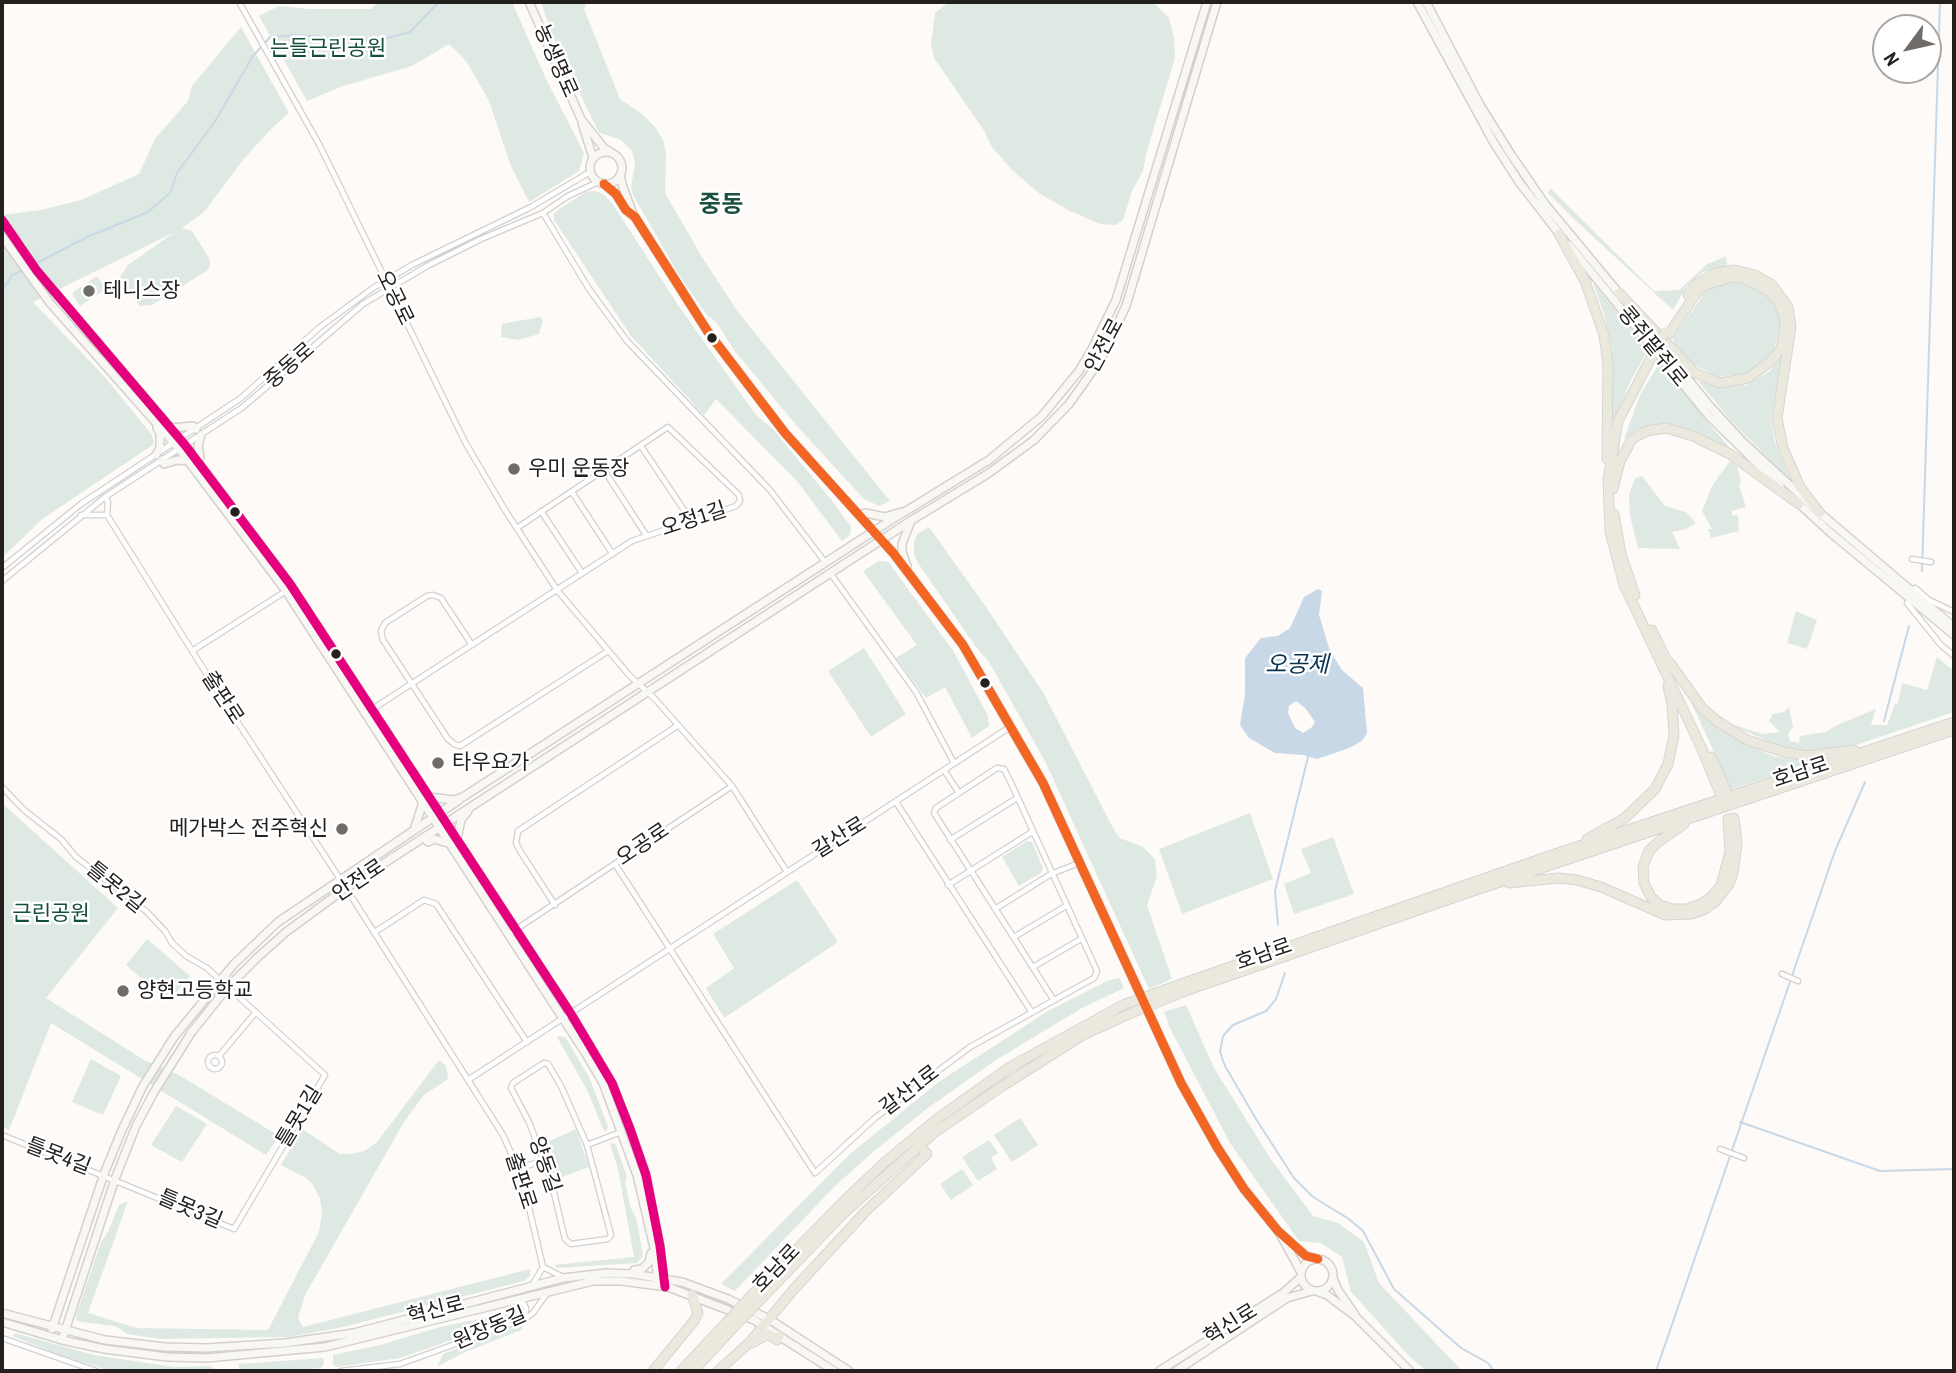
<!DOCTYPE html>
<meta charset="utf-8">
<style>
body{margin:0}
#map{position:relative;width:1956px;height:1373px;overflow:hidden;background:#fdfaf8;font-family:"Archivo Narrow",sans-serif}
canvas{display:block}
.frame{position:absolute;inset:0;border:4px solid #24201e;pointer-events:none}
.north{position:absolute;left:1872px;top:14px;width:70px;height:70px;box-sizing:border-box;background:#fff;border:2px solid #a7a6a5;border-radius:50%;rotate:237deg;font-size:19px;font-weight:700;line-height:28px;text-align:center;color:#24201e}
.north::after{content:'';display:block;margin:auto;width:24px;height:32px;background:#706c6a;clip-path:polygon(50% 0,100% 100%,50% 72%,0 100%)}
</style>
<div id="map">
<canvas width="1956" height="1373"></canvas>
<div class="frame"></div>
<div class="north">N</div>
</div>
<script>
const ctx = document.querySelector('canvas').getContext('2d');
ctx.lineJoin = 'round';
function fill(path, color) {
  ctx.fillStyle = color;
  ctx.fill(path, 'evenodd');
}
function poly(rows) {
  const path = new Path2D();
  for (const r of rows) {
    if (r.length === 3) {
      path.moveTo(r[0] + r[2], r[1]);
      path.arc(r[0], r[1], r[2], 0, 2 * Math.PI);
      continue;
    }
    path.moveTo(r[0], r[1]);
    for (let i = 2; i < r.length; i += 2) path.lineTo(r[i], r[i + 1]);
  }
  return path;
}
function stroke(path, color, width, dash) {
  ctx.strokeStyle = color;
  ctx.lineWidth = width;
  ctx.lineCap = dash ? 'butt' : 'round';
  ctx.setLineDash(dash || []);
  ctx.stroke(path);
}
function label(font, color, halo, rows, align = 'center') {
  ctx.font = font + ' "Archivo Narrow","Noto Sans KR",sans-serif';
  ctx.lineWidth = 5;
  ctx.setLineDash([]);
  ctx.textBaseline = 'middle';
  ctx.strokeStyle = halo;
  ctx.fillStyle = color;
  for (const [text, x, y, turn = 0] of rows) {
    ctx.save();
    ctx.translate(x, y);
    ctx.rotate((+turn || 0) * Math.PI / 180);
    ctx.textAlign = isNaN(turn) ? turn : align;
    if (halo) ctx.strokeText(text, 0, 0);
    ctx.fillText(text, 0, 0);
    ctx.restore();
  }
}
const green = poly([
 [378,2,512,2,546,79,584,153,579,171,529,202,510,164,489,101,467,62,449,44,412,66,340,87,307,101,259,16,279,6,309,9,371,9],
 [541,2,587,2,584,9,620,99,642,114,655,127,663,140,666,152,665,193,702,257,738,312,890,501,879,506,864,499,796,425,734,350,717,323,707,315,679,275,633,195,631,188,635,162,632,151,621,140,600,133,597,129,553,37],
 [949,2,1153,2,1169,18,1174,38,1175,58,1146,154,1143,171,1132,191,1123,220,1116,225,1100,224,1070,211,1040,194,1012,170,992,147,983,129,934,58,931,44,935,13],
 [241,27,289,113,270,130,243,160,204,212,182,228,192,231,209,258,210,266,208,270,152,305,140,306,120,277,128,265,175,232,33,302,104,376,152,435,154,444,41,520,2,558,2,215,41,210,81,200,139,174,155,139,188,101,192,86],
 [1550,188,1654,291,1679,290,1706,265,1726,256,1727,266,1703,272,1687,285,1673,310,1575,220,1548,193],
 [595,191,603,194,612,203,678,305,756,415,773,429,833,502,851,527,850,535,842,541,797,481,716,399,704,415,631,336,554,220,554,214,559,209,586,192],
 [97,276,106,289,80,306,72,293],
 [1726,282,1748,283,1769,297,1782,322,1773,352,1748,373,1717,377,1695,365,1674,345,1673,338,1706,291],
 [1593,283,1648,350,1631,380,1611,427,1612,348,1605,317],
 [540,317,543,320,539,334,518,340,501,337,502,324],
 [1783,353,1771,417,1775,443,1791,481,1733,423,1698,381,1721,386,1746,385,1770,371],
 [1660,362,1710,425,1733,451,1695,431,1662,423,1635,431,1624,439,1640,395],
 [1730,461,1737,466,1741,482,1739,486,1746,507,1732,511,1732,515,1738,516,1739,531,1711,538,1708,529,1712,529,1702,511,1712,486],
 [1642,476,1665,506,1686,512,1696,523,1686,529,1672,532,1680,549,1638,548,1630,516,1629,495,1635,478],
 [929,527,986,607,1044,694,1114,830,1120,838,1143,847,1155,859,1157,876,1147,905,1172,979,1149,989,1045,761,989,662,976,647,918,563,914,554,914,542,917,534],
 [879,561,888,562,892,567,954,652,988,716,989,726,972,738,945,687,926,698,896,658,917,645,863,571],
 [1796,611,1817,620,1807,649,1787,643],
 [864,648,906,714,871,737,828,671],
 [1937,657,1954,671,1954,712,1853,746,1816,752,1791,751,1722,721,1762,734,1780,732,1769,721,1773,714,1784,712,1789,707,1793,727,1788,734,1790,741,1799,743,1800,736,1826,732,1835,726,1876,709,1871,725,1887,725,1895,704,1898,703,1902,683,1927,690],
 [1691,702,1710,722,1741,742,1773,756,1814,763,1731,789],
 [2,803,118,908,46,998,144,1060,179,1075,279,1136,266,1155,51,1023,9,1130,2,1127],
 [1250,813,1273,879,1182,914,1159,849],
 [1333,837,1354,894,1294,914,1284,884,1311,873,1301,849],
 [1027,841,1032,842,1043,868,1041,873,1019,886,1002,857],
 [797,880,838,942,724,1018,706,988,734,968,713,934],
 [147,939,190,976,168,1002,126,965],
 [1119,978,1124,988,1082,1008,996,1060,925,1110,873,1152,835,1186,735,1291,721,1284,850,1154,940,1081,1048,1011,1107,981],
 [1186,1005,1214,1068,1270,1158,1313,1216,1338,1223,1364,1242,1379,1283,1462,1371,1426,1371,1409,1356,1351,1292,1342,1257,1321,1243,1299,1241,1230,1143,1170,1028,1164,1012],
 [560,1036,566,1038,589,1077,608,1126,607,1131,604,1131,587,1090,557,1037],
 [91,1059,121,1076,103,1115,72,1102],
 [439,1060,446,1066,448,1079,424,1095,404,1122,305,1295,298,1318,303,1327,530,1269,530,1276,524,1281,343,1327,289,1337,161,1339,128,1334,115,1326,81,1322,77,1320,76,1315,101,1242,108,1232,119,1205,128,1201,88,1313,137,1328,268,1330,319,1232,322,1213,320,1199,313,1185,306,1178,281,1165,302,1129,340,1154,351,1154,364,1151,377,1142],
 [176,1106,207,1124,182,1162,151,1145],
 [1020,1118,1038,1145,1012,1162,994,1135],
 [576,1129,589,1167,556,1179,543,1144],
 [989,1140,998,1153,991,1158,997,1169,978,1181,962,1157],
 [613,1143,616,1145,627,1177,625,1181,630,1206,637,1220,643,1256,637,1263,557,1268,554,1265,634,1257,618,1169,610,1144],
 [962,1169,973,1185,951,1200,940,1184],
 [522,1310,522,1314,504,1322,400,1358,336,1367,333,1364,333,1355,380,1345,440,1327],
 [525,1323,521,1330,463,1353,437,1367,443,1354],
 [15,1333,94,1355,174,1367,210,1366,219,1371,118,1371,104,1369,65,1357,12,1336],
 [323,1358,324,1364,321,1368,285,1371,239,1371,239,1364]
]);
const water = poly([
 [1318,589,1322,591,1319,615,1330,651,1342,670,1363,688,1367,733,1362,741,1349,748,1317,759,1303,755,1275,753,1249,738,1240,725,1245,695,1245,658,1261,638,1278,636,1290,628,1304,597],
 [1296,701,1305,708,1315,722,1312,727,1303,733,1295,728,1288,713,1289,706]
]);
const stream = poly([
 [265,43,270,37,298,35,376,41,410,32,439,2],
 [35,264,87,237,148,212,170,193,177,173,214,123,253,56,261,47],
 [2,291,12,275,24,270],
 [1922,571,1940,2],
 [1884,721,1909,626],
 [1278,925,1275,891,1308,757],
 [1285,973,1276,999,1266,1011,1233,1025,1223,1036,1220,1052,1225,1066,1256,1119,1294,1178,1313,1197,1349,1219,1363,1231,1394,1289,1461,1348,1488,1363,1494,1371],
 [1740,1122,1880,1171,1954,1169],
 [1656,1371,1835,851,1865,782]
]);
const street = poly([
 [239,2,320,146,465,442,505,510,557,590,629,675,655,699,732,786,787,872],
 [543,213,589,289,627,341,770,490,825,562],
 [641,446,692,522],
 [604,470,646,535],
 [572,492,612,553],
 [105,497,108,502,107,515,216,689,340,879],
 [541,511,582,573],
 [81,515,107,515],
 [1912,559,1931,562],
 [2,568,81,504,241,398,320,327,373,288,412,265,531,207,590,172],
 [831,574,916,692,954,763],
 [2,581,105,497,243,407,363,304,427,266,481,239,543,213,568,196,598,182],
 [1912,592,1915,588,1929,600,1954,612],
 [1910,599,1907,603,1941,645,1954,656],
 [472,645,441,598,433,595,427,596,385,623,381,631,383,640,448,739,454,744,460,746,608,651],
 [192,651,286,591],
 [371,710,632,541,736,506,740,501,739,495,668,427,517,528],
 [944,770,959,793],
 [2,787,24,810,61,839,76,857,146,911,165,931,172,943,186,956,207,968,325,1075,234,1229,2,1135],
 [896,802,1031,1011],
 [950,840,1017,798],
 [615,864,815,1173,875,1118,970,1047,1094,978,1097,971,1012,785,1004,769,997,768,936,808,934,813,1053,999],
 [948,885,1032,832],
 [346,888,503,1135,518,1169,526,1195,543,1267,532,1286],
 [555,905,520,851,516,843,518,831,677,726],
 [995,909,1051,874,1079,863],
 [375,932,424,900,436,904,527,1042],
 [509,934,732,786],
 [1014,937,1066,906],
 [1033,967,1081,939],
 [1782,974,1798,981],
 [215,1062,7],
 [219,1056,256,1012],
 [544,1063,548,1064,561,1086,587,1145,611,1235,608,1239,571,1244,565,1239,551,1180,529,1122,511,1088,513,1083,544,1063],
 [468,1080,1010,727],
 [587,1145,621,1132],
 [1720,1149,1744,1158],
 [518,1169,544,1160],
 [543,1267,563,1277],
 [521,1299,526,1308,525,1318],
 [2,1338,96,1371],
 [341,1371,400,1364,497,1329,525,1319,533,1313,547,1293]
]);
const secondary = poly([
 [529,2,581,119,604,148,612,153],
 [1417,2,1494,143,1519,182,1561,236],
 [1426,2,1480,105,1510,153,1545,204,1622,297],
 [582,123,593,158],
 [606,168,16],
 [620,175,622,184,634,217],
 [604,184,616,194,626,210,635,217,708,332,785,433,894,554,963,645,1043,783,1181,1083,1217,1147,1244,1189,1278,1231,1306,1256,1318,1259],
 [2,220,37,271,185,445,290,584,571,1014,612,1083,630,1129,646,1175,660,1246,665,1287],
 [2,236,50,303,179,449,286,591,586,1054,603,1083,637,1175,655,1252,658,1285],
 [1569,245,1708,415,1780,486],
 [1647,328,1708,404,1743,442,1820,513,1954,627],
 [171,428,193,426,196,429],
 [156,455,160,448,160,434,157,428,159,427],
 [162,460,164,464,177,460,189,461],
 [197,461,200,457,198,446,201,435],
 [1796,501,1832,534,1954,635],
 [860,516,865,513,885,517,901,512],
 [907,566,902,552,902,544,911,521],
 [429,797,454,800,463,797,888,522,989,460,1042,416,1079,371,1092,349,1116,300,1207,2],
 [415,827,423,802],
 [424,837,428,842,434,839,451,844],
 [457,839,461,820,468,811],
 [1279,1232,1301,1272],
 [1317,1275,16],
 [633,1274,634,1270,642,1269,649,1262,651,1253,654,1252],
 [1333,1278,1338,1290,1355,1315],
 [1316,1291,1327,1295,1355,1316,1410,1371],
 [2,1313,105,1340,165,1347,207,1348,285,1343,354,1333,563,1278,605,1273,633,1274,682,1282,728,1299,769,1319,849,1371],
 [2,1322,62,1340,104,1349,167,1357,207,1358,325,1347,593,1281,621,1281,668,1287,754,1320,834,1371],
 [52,1329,104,1174,122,1130,143,1086,174,1037,234,964,278,922,459,800],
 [62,1340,115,1179,136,1126,154,1092,191,1033,227,988,258,957,286,932,346,888,912,520,989,473,1034,440,1069,404,1101,359,1126,306,1217,2],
 [1159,1371,1283,1293,1301,1277],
 [1176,1371,1287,1298,1312,1291]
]);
const highway = poly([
 [1559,234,1585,281,1604,335,1608,364,1607,459],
 [1619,293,1695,373,1720,383,1748,378,1771,361,1781,348,1785,330,1784,316,1778,302,1770,292,1744,278,1731,277,1703,286,1695,295,1669,334],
 [1688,295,1696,284,1716,273,1734,270,1755,275,1772,285,1788,307,1791,327,1777,418,1783,448,1794,473,1800,487,1820,513],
 [1649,362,1618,421,1608,480,1610,531,1624,585,1701,747,1720,793],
 [1613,489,1620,461,1632,439,1647,431,1666,428,1693,436,1730,454,1799,504],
 [1614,514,1621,554,1635,595],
 [1652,630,1670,668],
 [1670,663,1702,708,1717,721,1747,740,1784,752,1807,756,1854,750],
 [1711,757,1726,790],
 [1684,824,1658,842,1649,851,1643,866,1644,883,1651,897,1660,905,1672,909,1687,909,1701,904,1711,897,1721,886,1730,852,1728,819],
 [1587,839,1625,818,1655,789,1668,764,1674,735,1672,704,1668,686],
 [1509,883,1559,878,1577,880,1601,887,1665,915,1692,914,1705,909,1715,902,1729,884,1733,873,1737,844,1734,818],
 [1187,982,1552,855,1954,722],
 [1188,990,1470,892,1954,730],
 [752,1295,842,1203,884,1163,937,1119,1010,1067,1123,1005],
 [761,1299,844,1213,935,1132,1004,1085,1083,1035,1129,1014],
 [752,1343,768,1334,777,1340,779,1336],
 [653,1371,694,1321,698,1313,692,1295],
 [681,1371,725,1324],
 [693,1371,733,1328],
 [718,1371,750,1342,794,1289,866,1211,927,1154,919,1145]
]);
const highwayBridge = poly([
 [1649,362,1665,332],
 [1123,1005,1187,982],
 [1129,1014,1188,990],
 [725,1324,752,1295],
 [733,1328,761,1299]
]);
const bus1 = poly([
 [2,220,37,271,185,445,290,584,571,1014,612,1083,630,1129,646,1175,660,1246,665,1287]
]);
const bus2 = poly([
 [604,184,616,194,626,210,635,217,708,332,785,433,894,554,963,645,1043,783,1181,1083,1217,1147,1244,1189,1278,1231,1306,1256,1318,1259]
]);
const markers = [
 [89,291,7,"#706c6a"],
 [712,338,6,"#24201e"],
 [514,469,7,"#706c6a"],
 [235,512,6,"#24201e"],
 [336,654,6,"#24201e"],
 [985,683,6,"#24201e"],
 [438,763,7,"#706c6a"],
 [342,829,7,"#706c6a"],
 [123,991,7,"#706c6a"]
];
const parkNames = [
 ["는들근린공원",328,49],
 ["근린공원",51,914]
];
const streetNames = [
 ["농생명로",555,61,66],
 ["오공로",394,298,64],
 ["안전로",1105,346,-62],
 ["콩쥐팥쥐로",1652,347,51],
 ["중동로",290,366,-41],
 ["오정1길",694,520,-18],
 ["출판로",222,698,57],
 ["호남로",1801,773,-18],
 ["갈산로",840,838,-32],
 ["오공로",643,845,-34],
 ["안전로",359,881,-34],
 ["틀못2길",115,888,39],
 ["호남로",1264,955,-19],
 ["갈산1로",910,1091,-37],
 ["틀못1길",300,1117,-59],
 ["틀못4길",58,1157,21],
 ["양동길",544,1165,71],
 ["출판로",520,1181,72],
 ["틀못3길",190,1210,23],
 ["호남로",777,1269,-46],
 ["혁신로",436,1311,-14],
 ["혁신로",1231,1325,-32],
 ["원장동길",490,1329,-23]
];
const poiNames = [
 ["테니스장",103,291],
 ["우미 운동장",528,469],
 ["타우요가",452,763],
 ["메가박스 전주혁신",328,829,"right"],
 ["양현고등학교",137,991]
];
const waterNames = [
 ["오공제",1297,666]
];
const quarterNames = [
 ["중동",721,206]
];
fill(green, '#dfe9e3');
fill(water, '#c8d8e6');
stroke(stream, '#c8d8e6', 2);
stroke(street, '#d3d0ce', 7);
stroke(secondary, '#d3d0ce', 10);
stroke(highway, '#d7d5d4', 11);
stroke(street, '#fffefe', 4.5);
stroke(secondary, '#f9f7f4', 7);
stroke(highway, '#ebe9de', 9);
stroke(highwayBridge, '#d7d5d4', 11, []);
stroke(highwayBridge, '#ebe9de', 9);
stroke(bus1, '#e5007d', 9);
stroke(bus2, '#f26522', 9);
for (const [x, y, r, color] of markers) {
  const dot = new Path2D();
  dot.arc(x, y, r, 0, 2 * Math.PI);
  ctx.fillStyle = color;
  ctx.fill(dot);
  stroke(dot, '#fff', 2.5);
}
label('21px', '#134f3a', '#fff', parkNames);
label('21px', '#24201e', '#fff', streetNames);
label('21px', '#24201e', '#fff', poiNames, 'left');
label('italic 23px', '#05324f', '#fff', waterNames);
label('bold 24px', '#1c4f40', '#fff', quarterNames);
</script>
